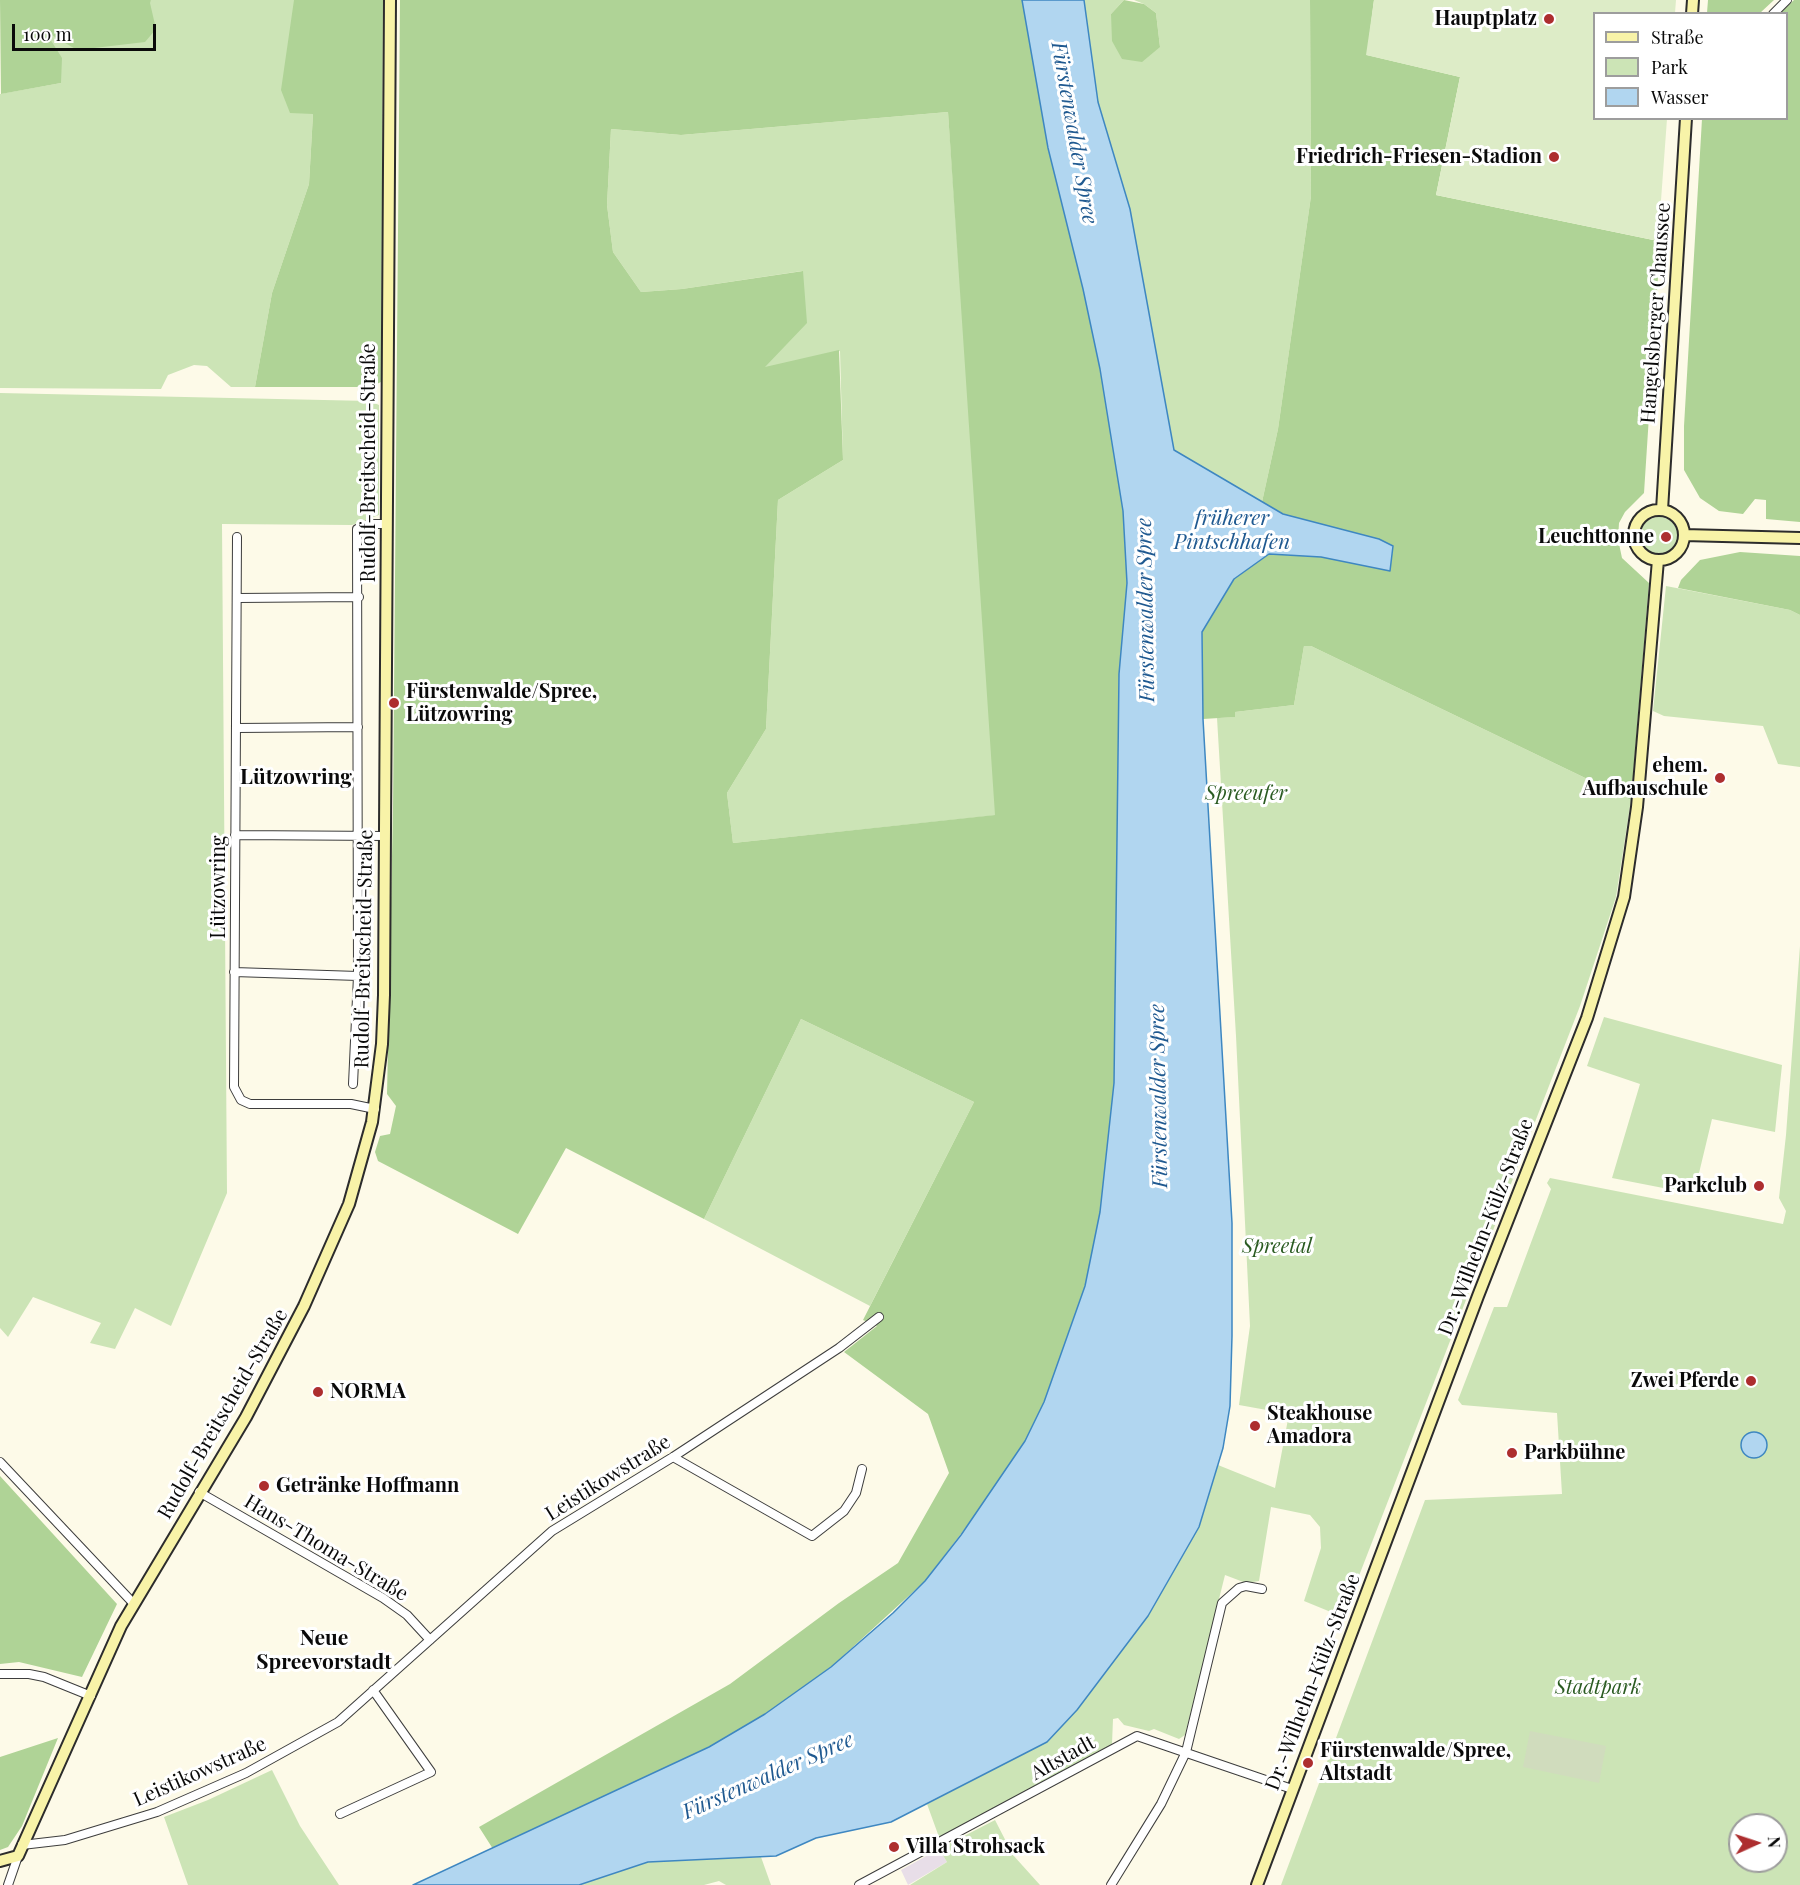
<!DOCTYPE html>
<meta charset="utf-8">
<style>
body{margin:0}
#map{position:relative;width:1800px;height:1885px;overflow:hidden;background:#fdfae8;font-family:"Playfair Display",serif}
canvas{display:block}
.legend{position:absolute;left:1593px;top:12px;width:195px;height:108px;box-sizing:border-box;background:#fff;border:2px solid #9d9d9d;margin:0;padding:8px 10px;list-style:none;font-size:18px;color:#0a0a0a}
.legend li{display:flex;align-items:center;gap:12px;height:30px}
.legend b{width:30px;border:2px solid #9d9d9d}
.north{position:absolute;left:1728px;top:1813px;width:60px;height:60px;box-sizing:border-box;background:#fff;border:2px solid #9d9d9d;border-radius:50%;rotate:87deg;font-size:16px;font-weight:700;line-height:24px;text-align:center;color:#0a0a0a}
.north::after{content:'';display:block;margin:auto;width:21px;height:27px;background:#ad2e2f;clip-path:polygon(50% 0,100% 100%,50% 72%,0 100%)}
.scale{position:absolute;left:12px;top:24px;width:144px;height:27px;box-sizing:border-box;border:3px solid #0a0a0a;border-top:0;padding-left:8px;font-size:18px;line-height:21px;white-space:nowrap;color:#0a0a0a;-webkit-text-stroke:4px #fff;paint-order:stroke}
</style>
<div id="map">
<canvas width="1800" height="1885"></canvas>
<ul class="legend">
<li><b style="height:8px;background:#f8f3a8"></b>Straße</li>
<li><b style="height:16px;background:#cce4b6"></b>Park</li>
<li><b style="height:16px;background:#b1d6f0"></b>Wasser</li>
</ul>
<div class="north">N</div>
<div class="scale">100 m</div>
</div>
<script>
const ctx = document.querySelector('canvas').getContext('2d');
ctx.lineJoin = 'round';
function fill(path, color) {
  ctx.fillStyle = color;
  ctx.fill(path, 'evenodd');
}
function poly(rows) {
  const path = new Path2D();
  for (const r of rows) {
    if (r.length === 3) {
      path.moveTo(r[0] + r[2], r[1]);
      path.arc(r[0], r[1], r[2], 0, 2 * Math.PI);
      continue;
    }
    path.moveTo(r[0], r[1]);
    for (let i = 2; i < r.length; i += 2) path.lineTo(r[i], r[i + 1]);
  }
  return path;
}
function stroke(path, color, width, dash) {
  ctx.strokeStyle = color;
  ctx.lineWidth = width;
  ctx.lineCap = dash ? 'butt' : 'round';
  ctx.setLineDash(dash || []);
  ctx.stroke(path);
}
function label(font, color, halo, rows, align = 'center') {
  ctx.font = font + ' "Playfair Display",serif';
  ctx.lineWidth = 6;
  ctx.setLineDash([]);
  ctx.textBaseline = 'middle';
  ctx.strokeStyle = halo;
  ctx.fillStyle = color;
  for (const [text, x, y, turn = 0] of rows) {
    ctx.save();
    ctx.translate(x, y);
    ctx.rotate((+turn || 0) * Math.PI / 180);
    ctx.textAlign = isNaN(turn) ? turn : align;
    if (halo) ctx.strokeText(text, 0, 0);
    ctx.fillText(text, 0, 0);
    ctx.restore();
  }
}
const industrial = poly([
 [939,1849,947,1862,908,1885,901,1870]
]);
const green = poly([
 [151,0,294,0,313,114,309,184,272,293,255,387,231,387,207,366,194,365,168,375,161,389,0,388,0,94,61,83,44,30,155,29,149,3],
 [1084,0,1124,0,1111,14,1160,47,1156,13,1144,4,1134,0,1310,0,1311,196,1278,429,1262,502,1174,450,1130,209,1098,102],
 [948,112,998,815,733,843,727,793,766,729,778,500,843,460,840,351,764,368,802,271,682,289,641,292,613,252,607,205,611,129,681,135],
 [0,393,370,401,379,405,379,515,352,525,222,524,227,1193,171,1326,135,1308,115,1349,90,1343,101,1323,33,1297,8,1337,0,1328],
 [1659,536,19],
 [1666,586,1790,610,1800,615,1800,767,1778,764,1763,726,1664,716,1653,711],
 [1304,646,1311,646,1631,800,1616,897,1580,1006,1343,1617,1304,1601,1321,1548,1320,1527,1310,1515,1271,1507,1259,1581,1246,1583,1225,1575,1185,1735,1179,1739,1154,1729,1149,1731,1124,1725,1118,1718,1113,1719,1112,1744,998,1808,939,1837,927,1804,1047,1742,1077,1710,1148,1616,1199,1527,1218,1465,1275,1488,1289,1414,1239,1405,1250,1326,1236,1036,1217,718,1234,717,1235,712,1294,705],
 [1800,946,1800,1885,1281,1885,1425,1500,1562,1494,1557,1413,1462,1405,1458,1400,1494,1307,1507,1307,1551,1189,1547,1183,1550,1178,1783,1224,1786,1211,1779,1198,1786,1135],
 [1740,1825,1776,1825,1776,1861,1740,1861],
 [1604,1017,1782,1065,1775,1132,1712,1119,1694,1194,1612,1178,1640,1084,1587,1066],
 [801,1019,974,1102,870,1306,704,1219],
 [272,1770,300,1826,339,1885,188,1885,164,1817,208,1800],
 [995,1820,1013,1855,1040,1885,910,1885,947,1862,939,1849],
 [761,1857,771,1885,726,1885,719,1881,704,1885,579,1885,648,1862]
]);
const forest = poly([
 [0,0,151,0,150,3,156,29,145,42,77,50,45,31,62,58,61,83,1,94],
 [294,0,383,0,381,382,370,387,255,387,272,293,309,184,313,114,290,113,281,90],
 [400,0,1022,0,1048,148,1083,289,1100,369,1123,511,1127,583,1119,674,1114,1083,1100,1212,1085,1286,1044,1402,1025,1441,992,1493,925,1581,831,1667,765,1714,709,1747,493,1849,479,1827,730,1684,839,1603,898,1563,949,1473,928,1414,844,1352,877,1326,863,1320,974,1102,801,1019,704,1219,566,1148,518,1234,378,1161,375,1152,380,1136,390,1134,396,1106,387,1094,393,809],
 [948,112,995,815,733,843,727,793,766,729,778,500,843,460,839,350,765,367,807,323,803,271,682,289,641,292,613,252,607,205,611,129,681,135],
 [1124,0,1144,4,1156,13,1160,47,1142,62,1122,59,1112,41,1111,14],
 [1310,0,1374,0,1367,55,1460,77,1436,195,1658,241,1660,246,1644,493,1625,512,1619,523,1618,539,1622,558,1649,583,1631,800,1311,646,1304,646,1294,705,1235,712,1235,717,1203,719,1202,632,1234,579,1269,554,1321,557,1390,571,1393,546,1379,539,1283,514,1262,502,1278,429,1311,196],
 [1708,0,1774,0,1760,13,1707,13],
 [1794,0,1800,0,1800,522,1766,519,1766,500,1755,499,1743,514,1719,511,1700,498,1684,470,1684,426,1702,119,1786,118,1786,14,1780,13],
 [1740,552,1800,556,1800,615,1790,610,1678,588,1681,580,1700,560],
 [0,1476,117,1604,82,1677,19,1662,0,1664],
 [58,1738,22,1826,8,1847,0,1850,0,1757]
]);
const cemetery = poly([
 [1530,1731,1606,1746,1599,1783,1523,1767]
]);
const pitch = poly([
 [1374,0,1676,0,1675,13,1594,14,1594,118,1667,119,1658,241,1436,195,1460,77,1366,55]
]);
const water = poly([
 [1022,0,1084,0,1098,102,1130,209,1174,450,1283,514,1379,539,1393,546,1390,571,1321,557,1269,554,1234,579,1202,632,1203,719,1232,1223,1232,1336,1230,1406,1223,1448,1199,1527,1148,1616,1077,1710,1047,1742,891,1822,816,1838,776,1856,648,1862,579,1885,413,1885,709,1747,765,1714,831,1667,893,1613,925,1581,961,1535,1025,1441,1044,1402,1085,1286,1100,1212,1114,1083,1119,674,1127,583,1123,511,1100,369,1083,289,1048,148,1022,0],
 [1754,1445,13]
]);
const street = poly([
 [1773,14,1787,0],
 [237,537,234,1087,241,1100,250,1104,351,1104,375,1109],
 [238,598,359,597],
 [237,728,358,727],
 [235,835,385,836],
 [234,972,358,976],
 [353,1084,358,976,357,529,371,524,386,524],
 [673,1457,812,1536,844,1511,856,1493,862,1469],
 [0,1462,134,1604],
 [199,1492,383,1598,407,1615,430,1640],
 [0,1674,29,1674,44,1677,91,1696],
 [340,1814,431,1772,373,1690],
 [22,1845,65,1840,157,1812,246,1773,338,1722,552,1531,673,1457,839,1348,879,1317],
 [8,1885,18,1856],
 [859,1885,1137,1736,1292,1789],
 [1111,1885,1161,1804,1186,1752,1222,1603,1239,1588,1246,1586,1262,1589]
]);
const secondary = poly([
 [1692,14,1693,0],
 [1662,510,1686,118],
 [1659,535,25],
 [1684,535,1800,538],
 [0,1861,18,1856,121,1626,246,1417,304,1306,349,1204,372,1122,382,1044,384,995,390,0],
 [1257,1885,1478,1296,1587,1018,1624,897,1637,807,1658,560]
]);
const markers = [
 [1549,19,6,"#ad2e2f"],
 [1554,157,6,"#ad2e2f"],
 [1666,537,6,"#ad2e2f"],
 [394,703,6,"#ad2e2f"],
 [1720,778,6,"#ad2e2f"],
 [1759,1186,6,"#ad2e2f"],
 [1751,1381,6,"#ad2e2f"],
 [318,1392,6,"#ad2e2f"],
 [1255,1426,6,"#ad2e2f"],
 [1512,1453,6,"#ad2e2f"],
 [264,1486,6,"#ad2e2f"],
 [1308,1763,6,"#ad2e2f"],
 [894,1847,6,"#ad2e2f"]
];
const poiNames = [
 ["Hauptplatz",1537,19,"right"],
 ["Friedrich-Friesen-Stadion",1542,157,"right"],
 ["Leuchttonne",1654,537,"right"],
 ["Fürstenwalde/Spree,",406,692],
 ["Lützowring",406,715],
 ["ehem.",1708,766,"right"],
 ["Aufbauschule",1708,789,"right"],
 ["Parkclub",1747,1186,"right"],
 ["Zwei Pferde",1739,1381,"right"],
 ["NORMA",330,1392],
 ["Steakhouse",1267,1414],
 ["Amadora",1267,1437],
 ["Parkbühne",1524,1453],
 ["Getränke Hoffmann",276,1486],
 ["Fürstenwalde/Spree,",1320,1751],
 ["Altstadt",1320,1774],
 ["Villa Strohsack",906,1847]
];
const streetNames = [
 ["Hangelsberger Chaussee",1656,313,-86],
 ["Rudolf-Breitscheid-Straße",369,463,-90],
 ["Lützowring",219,887,-90],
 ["Rudolf-Breitscheid-Straße",364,949,-89],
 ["Dr.-Wilhelm-Külz-Straße",1486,1227,-69],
 ["Rudolf-Breitscheid-Straße",223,1414,-60],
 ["Leistikowstraße",608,1478,-32],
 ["Hans-Thoma-Straße",326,1548,31],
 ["Dr.-Wilhelm-Külz-Straße",1313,1682,-69],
 ["Altstadt",1063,1758,-29],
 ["Leistikowstraße",200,1772,-24]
];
const parkNames = [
 ["Spreeufer",1246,794],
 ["Spreetal",1277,1247],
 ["Stadtpark",1598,1688]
];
const waterNames = [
 ["Fürstenwalder Spree",1074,133,80],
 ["früherer",1232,518],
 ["Pintschhafen",1232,542],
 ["Fürstenwalder Spree",1146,610,-91],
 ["Fürstenwalder Spree",1159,1096,-91],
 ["Fürstenwalder Spree",768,1776,-24]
];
const neighbourhoodNames = [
 ["Lützowring",296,777],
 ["Neue",324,1638],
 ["Spreevorstadt",324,1662]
];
fill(industrial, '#e8dee8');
fill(green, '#cce4b6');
fill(forest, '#afd396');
fill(cemetery, '#d0dcbd');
fill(pitch, '#ddecc7');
fill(water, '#b1d6f0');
stroke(water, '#3e87c1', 1.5);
stroke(street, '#3d3d3d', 10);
stroke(secondary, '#2c2c2c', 14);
stroke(street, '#fff', 8);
stroke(secondary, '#f8f3a8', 10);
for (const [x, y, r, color] of markers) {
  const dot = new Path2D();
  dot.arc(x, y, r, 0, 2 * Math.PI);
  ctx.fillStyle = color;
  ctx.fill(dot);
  stroke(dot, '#fff', 2);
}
label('bold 20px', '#0a0a0a', '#fff', poiNames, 'left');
label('20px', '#0a0a0a', '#fff', streetNames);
label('italic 20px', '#2a5b21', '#fff', parkNames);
label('italic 21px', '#1f5990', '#fff', waterNames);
label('bold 21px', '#0a0a0a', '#fff', neighbourhoodNames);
</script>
